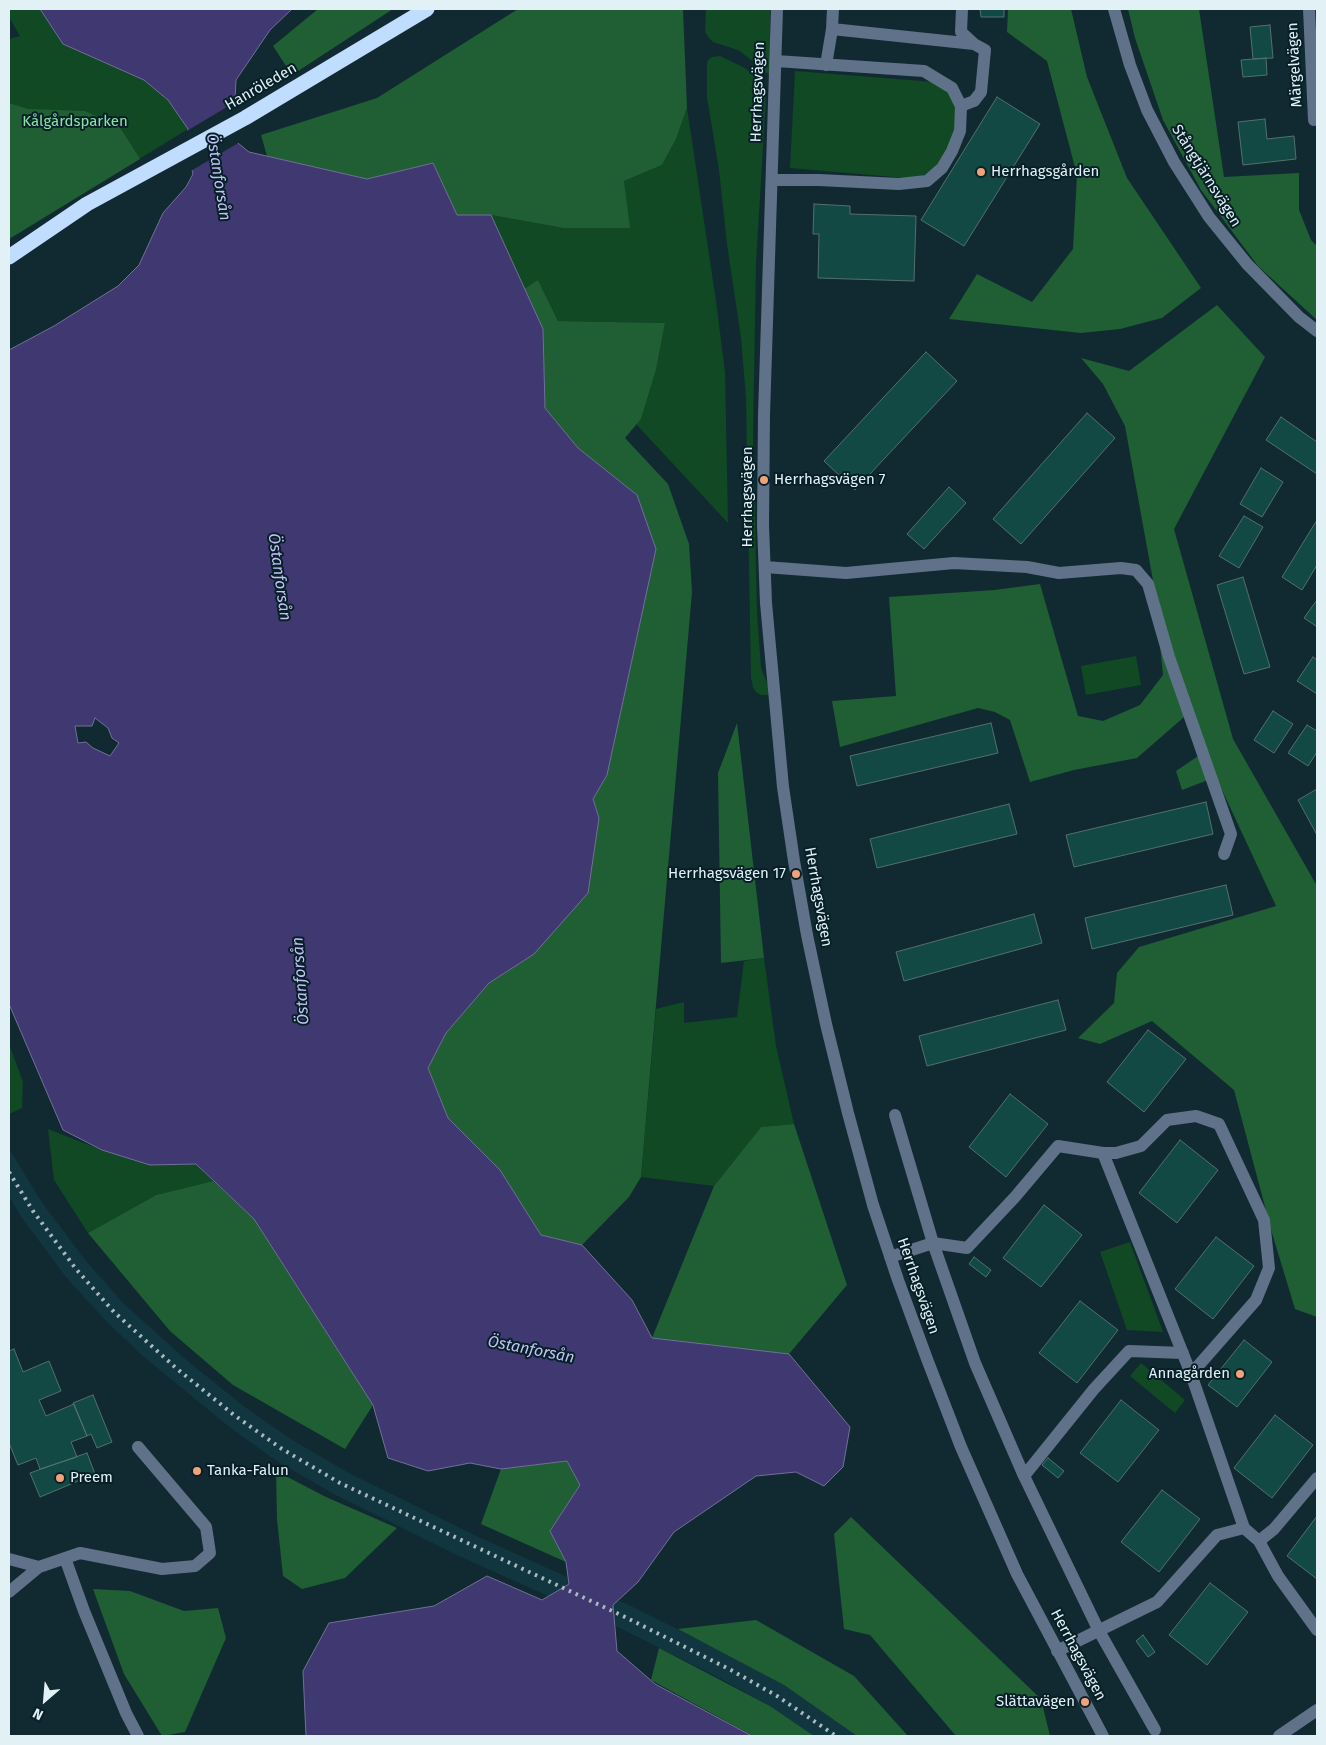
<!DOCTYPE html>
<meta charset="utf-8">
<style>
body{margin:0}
#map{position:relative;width:1326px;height:1745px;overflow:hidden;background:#112a32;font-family:"Fira Sans",sans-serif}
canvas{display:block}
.frame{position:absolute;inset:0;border:10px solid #e2f1f6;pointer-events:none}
.north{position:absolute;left:20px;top:1675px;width:50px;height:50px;-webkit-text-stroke:4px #072028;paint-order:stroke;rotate:207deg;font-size:14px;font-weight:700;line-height:20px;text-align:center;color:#e2f1f6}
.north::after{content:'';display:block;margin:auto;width:18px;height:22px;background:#e2f1f6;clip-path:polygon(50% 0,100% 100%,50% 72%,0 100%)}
</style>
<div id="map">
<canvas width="1326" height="1745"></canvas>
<div class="frame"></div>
<div class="north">N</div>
</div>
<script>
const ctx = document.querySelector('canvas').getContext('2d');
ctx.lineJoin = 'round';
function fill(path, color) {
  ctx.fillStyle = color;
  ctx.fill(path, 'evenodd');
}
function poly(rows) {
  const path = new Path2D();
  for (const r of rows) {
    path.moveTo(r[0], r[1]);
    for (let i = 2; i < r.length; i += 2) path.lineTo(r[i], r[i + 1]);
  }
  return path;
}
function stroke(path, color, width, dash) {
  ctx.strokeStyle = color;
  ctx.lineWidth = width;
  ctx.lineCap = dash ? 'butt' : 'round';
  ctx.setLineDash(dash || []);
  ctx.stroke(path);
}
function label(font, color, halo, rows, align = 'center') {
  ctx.font = font + ' "Fira Sans",sans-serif';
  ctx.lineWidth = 4;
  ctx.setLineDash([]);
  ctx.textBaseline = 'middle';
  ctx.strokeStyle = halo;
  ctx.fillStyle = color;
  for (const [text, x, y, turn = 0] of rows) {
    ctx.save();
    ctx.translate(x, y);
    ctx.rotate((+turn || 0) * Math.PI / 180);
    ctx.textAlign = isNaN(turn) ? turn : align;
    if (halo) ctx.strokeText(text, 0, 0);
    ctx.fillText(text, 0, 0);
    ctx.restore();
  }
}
const built = poly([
 [9,1149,43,1204,86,1261,123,1303,184,1358,242,1405,289,1438,347,1472,472,1534,631,1606,737,1659,784,1685,857,1736,814,1736,770,1706,725,1681,620,1628,461,1557,334,1494,275,1460,227,1425,143,1356,105,1320,66,1277,22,1218,9,1196]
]);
const green = poly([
 [9,9,40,9,63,44,144,80,168,100,188,129,9,239,9,39,20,36,9,17],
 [706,9,770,9,770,74,764,72,754,62,738,50,713,42,709,38,705,32],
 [720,56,743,67,757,77,764,90,766,96,756,263,753,435,757,613,761,668,769,688,770,695,761,695,756,692,753,687,751,678,746,398,741,338,727,244,719,170,707,97,707,64,708,60,712,57],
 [795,71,934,82,945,87,956,107,954,135,936,167,922,176,906,178,790,168],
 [687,108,716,301,725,372,728,523,636,424,641,419,656,370,665,323,558,321,538,280,524,289,491,215,563,228,624,181,662,165,676,139],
 [1136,656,1141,685,1086,695,1081,666],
 [764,958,776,1046,794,1124,761,1127,714,1186,641,1177,656,1009,684,1002,684,1023,737,1017,744,961],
 [9,1044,23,1082,22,1108,9,1114],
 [48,1129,102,1150,150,1165,196,1164,213,1181,156,1195,88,1233,54,1180],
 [1130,1242,1163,1332,1127,1330,1100,1252],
 [1141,1363,1185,1400,1175,1413,1130,1376]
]);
const forest = poly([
 [318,9,393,9,292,75,273,46],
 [518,9,683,9,687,108,676,139,662,165,624,181,630,228,563,228,491,215,457,215,433,163,367,179,267,156,261,135,377,98],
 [1008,9,1071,9,1087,77,1127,178,1201,288,1162,318,1120,329,1081,333,949,319,977,274,1032,302,1073,249,1077,175,1047,61,1007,32],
 [1128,9,1199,9,1224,177,1299,173,1299,210,1311,240,1317,246,1317,320,1258,266,1201,190,1163,120,1135,38],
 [9,103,28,109,85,111,119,126,140,159,9,239],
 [538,280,558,321,665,323,656,370,641,419,625,438,668,484,689,544,692,592,641,1177,629,1197,582,1245,541,1235,500,1170,448,1118,428,1068,446,1033,489,983,534,954,599,818,593,799,607,775,637,495,578,448,545,408,543,330,524,289],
 [1217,305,1265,357,1174,529,1233,739,1317,886,1317,1317,1295,1309,1272,1233,1234,1090,1152,1021,1100,1044,1078,1038,1114,1003,1117,973,1139,947,1276,906,1216,777,1182,790,1176,771,1207,750,1191,711,1137,758,1074,770,1030,782,1010,720,995,712,978,708,840,747,832,701,896,696,889,597,995,590,1040,584,1078,716,1103,721,1140,705,1163,675,1154,586,1125,426,1103,384,1081,358,1129,371],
 [737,723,764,958,721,963,718,773],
 [794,1124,847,1285,789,1354,652,1338,714,1186,761,1127],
 [213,1181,254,1219,373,1405,345,1449,233,1385,170,1331,88,1233,156,1195],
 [567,1461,580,1485,550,1531,566,1562,481,1524,501,1469],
 [276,1471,326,1497,397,1528,345,1578,302,1589,283,1576,277,1519],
 [851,1517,1041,1699,1050,1736,956,1736,870,1635,844,1629,834,1534],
 [93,1589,130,1591,184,1611,218,1608,226,1638,185,1732,162,1736,124,1674],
 [756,1620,854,1676,908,1736,857,1736,784,1685,678,1629],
 [659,1648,770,1706,814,1736,753,1736,651,1680]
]);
const water = poly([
 [40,9,292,9,270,30,236,80,233,139,249,152,367,179,433,163,457,215,491,215,543,329,545,408,578,448,637,495,656,549,607,775,593,799,599,818,588,893,534,954,489,983,446,1033,428,1068,448,1118,500,1170,541,1235,582,1245,632,1300,652,1338,789,1354,850,1427,843,1467,824,1486,796,1472,756,1476,674,1532,638,1582,613,1605,617,1651,655,1684,752,1736,306,1736,303,1671,329,1623,434,1606,487,1576,542,1600,569,1584,566,1562,550,1531,580,1485,567,1461,501,1469,470,1463,428,1471,388,1458,373,1405,254,1219,196,1164,150,1165,102,1150,63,1130,9,1004,9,350,54,326,118,286,139,265,163,213,186,187,193,174,188,155,188,129,168,100,144,80,63,44,40,9],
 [95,718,108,728,112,738,119,743,110,756,93,748,86,742,78,743,75,726,92,726,95,718]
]);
const pier = poly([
 [237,101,235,138,240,142,189,172,186,155,185,132]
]);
const building = poly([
 [980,9,1004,9,1004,17,981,17,980,9],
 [1270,25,1273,58,1253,59,1250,27,1270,25],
 [1266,58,1267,75,1243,77,1241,60,1266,58],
 [997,97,1040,124,964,246,921,220,997,97],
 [1265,119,1267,139,1294,136,1296,159,1243,165,1238,122,1265,119],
 [814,204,850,206,850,214,916,216,914,281,818,278,819,234,813,234,814,204],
 [926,352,957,381,855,490,824,461,926,352],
 [1087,413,1115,438,1021,544,993,519,1087,413],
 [1281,417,1317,442,1317,474,1266,440,1281,417],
 [1261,468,1283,482,1262,517,1240,504,1261,468],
 [949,487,966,503,924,549,907,534,949,487],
 [1244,516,1263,527,1239,568,1219,556,1244,516],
 [1317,520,1317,565,1302,590,1282,577,1317,520],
 [1243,577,1270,667,1244,674,1217,585,1243,577],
 [1317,600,1317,624,1316,626,1304,618,1317,600],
 [1313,657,1317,660,1317,694,1297,681,1313,657],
 [1273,711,1293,724,1274,753,1254,740,1273,711],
 [991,723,998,753,857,786,850,756,991,723],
 [1307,725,1317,731,1317,752,1308,766,1288,753,1307,725],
 [1317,789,1317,835,1298,800,1317,789],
 [1206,802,1213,834,1074,867,1066,835,1206,802],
 [1009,804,1017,834,877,868,870,839,1009,804],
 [1226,885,1233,915,1092,949,1085,918,1226,885],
 [1034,914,1042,943,904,981,896,952,1034,914],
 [1058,1000,1066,1030,927,1066,919,1036,1058,1000],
 [1148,1030,1186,1059,1144,1112,1107,1082,1148,1030],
 [1010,1094,1048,1124,1006,1177,969,1147,1010,1094],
 [1180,1140,1218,1170,1177,1223,1139,1193,1180,1140],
 [1044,1205,1082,1235,1041,1287,1003,1258,1044,1205],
 [1216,1237,1254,1266,1213,1319,1175,1289,1216,1237],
 [974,1257,991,1270,986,1277,969,1264,974,1257],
 [1080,1301,1118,1330,1077,1383,1039,1353,1080,1301],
 [1244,1340,1272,1362,1237,1407,1208,1385,1244,1340],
 [14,1349,23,1372,49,1361,61,1391,39,1400,46,1416,74,1404,87,1436,71,1442,77,1457,40,1469,36,1458,18,1465,9,1443,9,1351,14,1349],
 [93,1395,112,1442,97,1448,91,1434,87,1436,73,1403,93,1395],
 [1121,1400,1159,1430,1118,1482,1080,1453,1121,1400],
 [1275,1415,1313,1445,1272,1498,1234,1468,1275,1415],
 [87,1453,95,1474,40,1497,30,1473,87,1453],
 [1048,1458,1064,1471,1058,1478,1042,1465,1048,1458],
 [1162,1490,1200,1519,1159,1572,1121,1542,1162,1490],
 [1317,1516,1317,1579,1287,1556,1317,1516],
 [1210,1583,1248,1612,1207,1665,1169,1635,1210,1583],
 [1143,1635,1155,1652,1148,1657,1136,1641,1143,1635]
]);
const minor = poly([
 [777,9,764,415,763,525,766,603,783,787,794,861,807,935,826,1024,848,1113,873,1205,898,1280,927,1359,961,1447,1017,1574,1103,1736],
 [1114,9,1130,65,1147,110,1174,162,1209,217,1247,264,1299,317,1317,331],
 [1309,9,1314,120],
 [832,29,974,44],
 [826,65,832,29,833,9],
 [961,106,974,101,981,92,985,50,974,44,961,32,962,9],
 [772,180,819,180,899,184,927,181,942,168,952,151,960,131,961,106,952,88,924,71,776,61],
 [765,567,846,573,954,563,1027,567,1059,573,1121,568,1136,570,1148,584,1169,657,1231,834,1224,854],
 [895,1115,933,1243,975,1363,1024,1476,1099,1631,1155,1730],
 [1103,1153,1191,1374],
 [890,1257,933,1243,967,1248,1015,1197,1058,1146,1103,1153,1116,1153,1141,1146,1167,1120,1196,1116,1219,1124,1264,1220,1269,1268,1256,1300,1191,1374,1244,1528],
 [1024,1476,1094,1389,1129,1351,1183,1353],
 [1259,1541,1274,1529,1317,1478],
 [65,1558,84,1611,126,1713,138,1736],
 [9,1559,39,1567],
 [9,1592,39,1567,80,1553,162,1569,195,1566,210,1553,206,1527,138,1447],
 [1057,1651,1157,1602,1217,1535,1244,1528,1259,1541,1278,1576,1317,1630],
 [1279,1736,1317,1710]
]);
const highway = poly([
 [9,257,87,204,245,118,427,9]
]);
const rail = poly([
 [9,1172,33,1211,76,1269,114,1312,176,1368,234,1415,282,1449,340,1483,625,1617,731,1670,777,1696,836,1736]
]);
const markers = [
 [981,172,5,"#f0a279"],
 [764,480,5,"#f0a279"],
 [796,874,5,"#f0a279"],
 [1240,1374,5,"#f0a279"],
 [197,1471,5,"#f0a279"],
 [60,1478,5,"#f0a279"],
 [1085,1702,5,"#f0a279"]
];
const streetNames = [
 ["Märgelvägen",1295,65,-93],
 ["Hanröleden",261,87,-30],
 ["Herrhagsvägen",758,92,-88],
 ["Stångtjärnsvägen",1206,176,58],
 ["Herrhagsvägen",748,497,-90],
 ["Herrhagsvägen",818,897,80],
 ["Herrhagsvägen",918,1286,71],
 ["Herrhagsvägen",1078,1655,62]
];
const parkNames = [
 ["Kålgårdsparken",75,122]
];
const poiNames = [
 ["Herrhagsgården",991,172],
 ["Herrhagsvägen 7",774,480],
 ["Herrhagsvägen 17",786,874,"right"],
 ["Annagården",1230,1374,"right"],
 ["Tanka-Falun",207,1471],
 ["Preem",70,1478],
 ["Slättavägen",1075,1702,"right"]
];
const waterNames = [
 ["Östanforsån",218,177,81],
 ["Östanforsån",279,577,82],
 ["Östanforsån",301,981,-94],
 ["Östanforsån",531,1350,11]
];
fill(built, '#12363f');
fill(green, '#104924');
fill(forest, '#205e34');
fill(water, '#403870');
stroke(water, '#717098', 1);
fill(pier, '#112a32');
fill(building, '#134944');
stroke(building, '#53706c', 1);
stroke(minor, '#607289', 12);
stroke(highway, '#c0dcfe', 15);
stroke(rail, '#a9bac0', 4, [2.5, 5]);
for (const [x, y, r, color] of markers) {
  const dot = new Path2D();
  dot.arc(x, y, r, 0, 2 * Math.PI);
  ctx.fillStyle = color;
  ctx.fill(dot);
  stroke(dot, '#072028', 2);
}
label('15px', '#e2f1f6', '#072028', streetNames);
label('15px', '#8ce2a1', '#072028', parkNames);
label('15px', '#e2f1f6', '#072028', poiNames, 'left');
label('italic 16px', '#c3c0f5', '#072028', waterNames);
</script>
